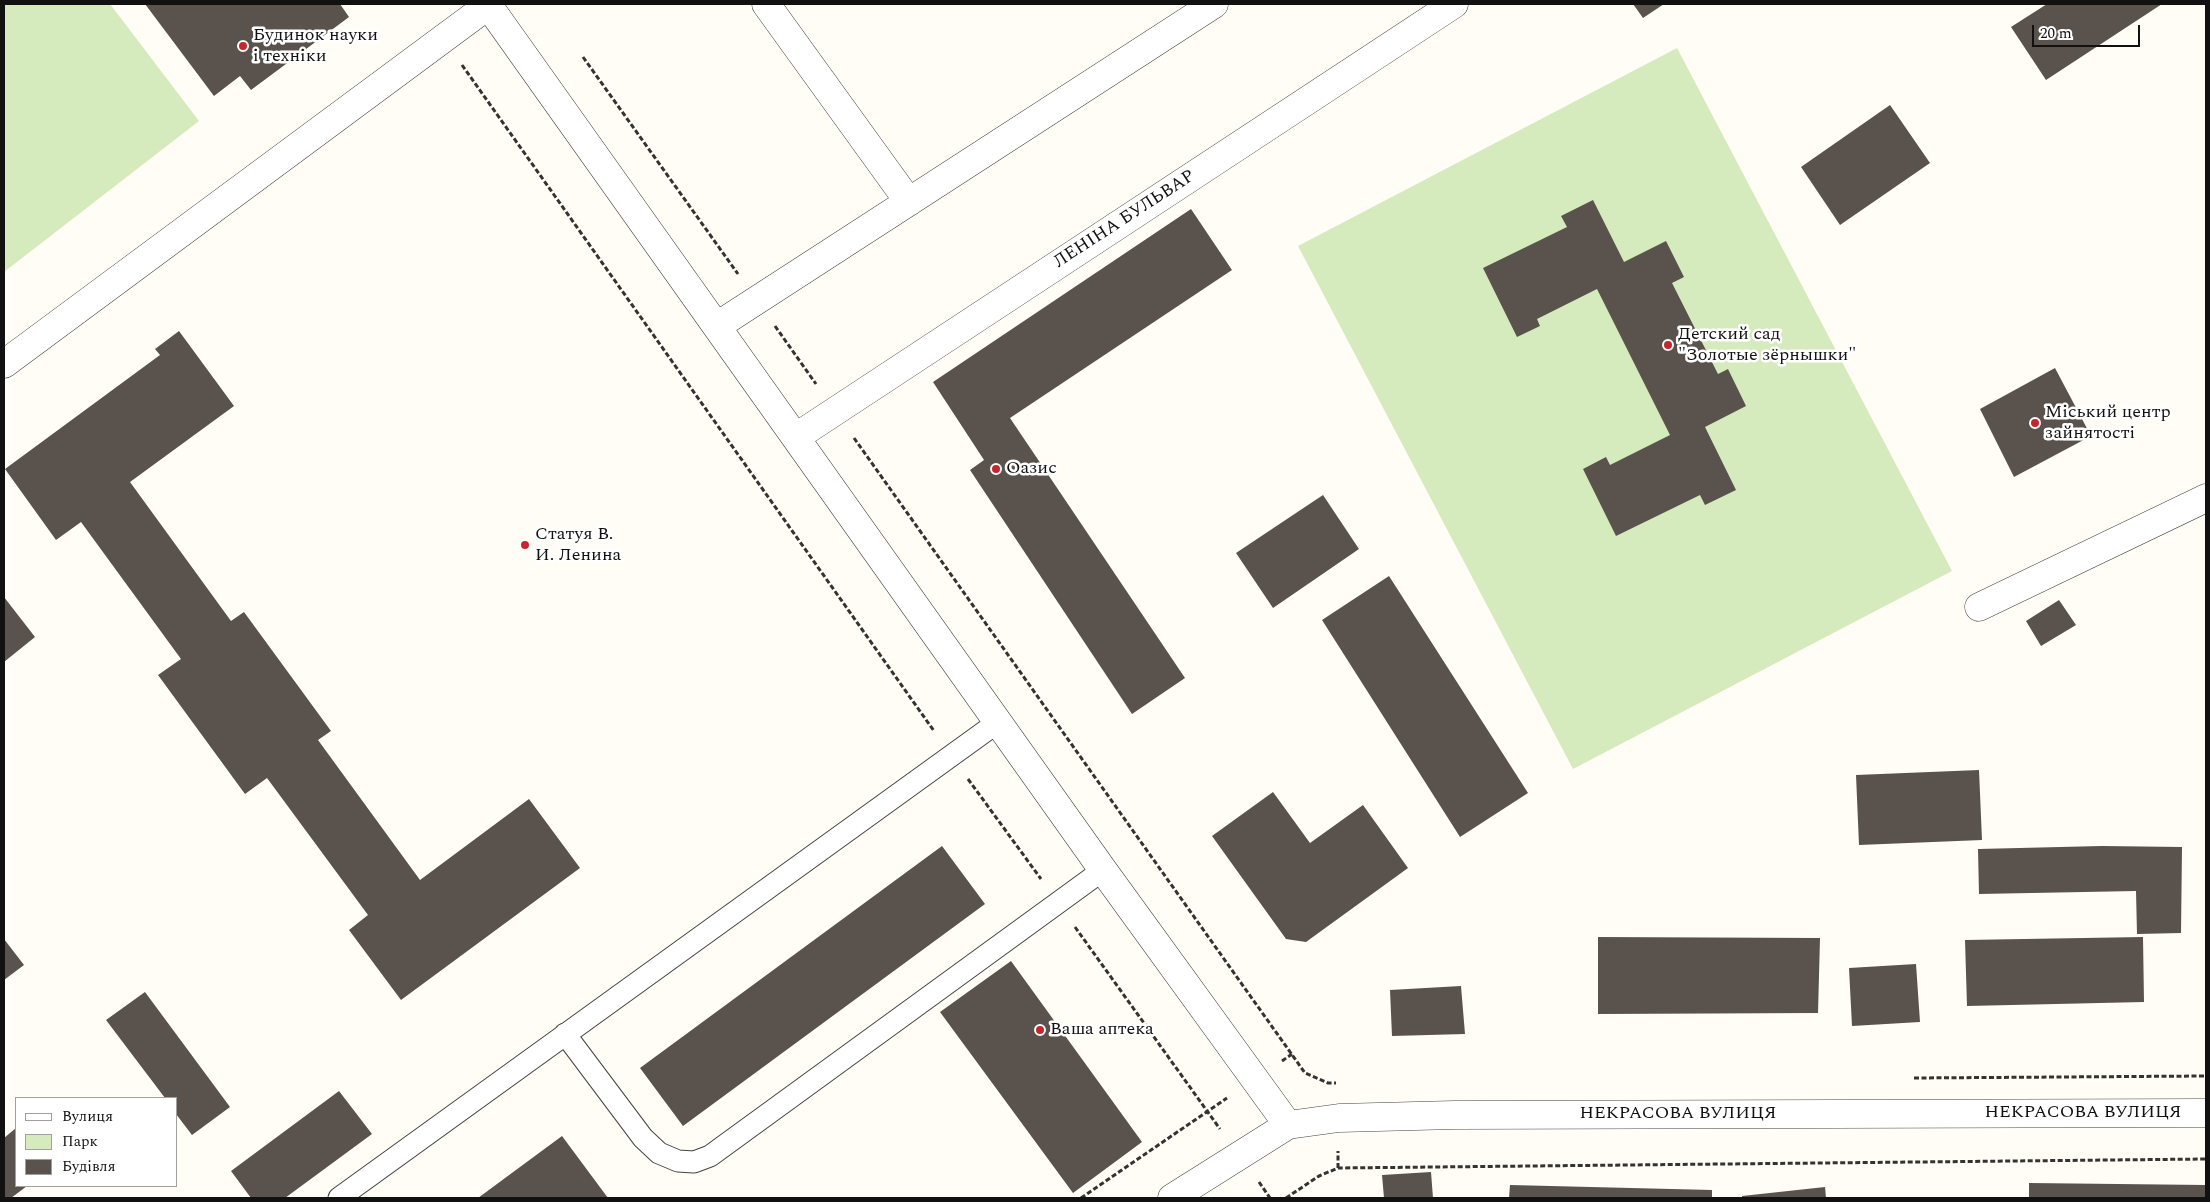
<!DOCTYPE html>
<meta charset="utf-8">
<style>
body{margin:0}
#map{position:relative;width:2210px;height:1202px;overflow:hidden;background:#fffdf5;font-family:Spectral,serif}
canvas{display:block}
.frame{position:absolute;inset:0;border:5px solid #111;pointer-events:none}
.legend{position:absolute;left:15px;top:1097px;width:162px;height:90px;box-sizing:border-box;background:#fff;border:1px solid #a0a0a0;margin:0;padding:6px 9px;list-style:none;font-size:15px;color:#111}
.legend li{display:flex;align-items:center;gap:10px;height:25px}
.legend b{width:25px;border:1px solid #a0a0a0}
.scale{position:absolute;left:2032px;top:25px;width:108px;height:22px;box-sizing:border-box;border:2px solid #111;border-top:0;padding-left:6px;font-size:15px;line-height:18px;white-space:nowrap;color:#111;-webkit-text-stroke:4px #fff;paint-order:stroke}
</style>
<div id="map">
<canvas width="2210" height="1202"></canvas>
<div class="frame"></div>
<ul class="legend">
<li><b style="height:6px;background:#fff"></b>Вулиця</li>
<li><b style="height:14px;background:#d5ebbd"></b>Парк</li>
<li><b style="height:14px;background:#5a524d"></b>Будівля</li>
</ul>
<div class="scale">20 m</div>
</div>
<script>
const ctx = document.querySelector('canvas').getContext('2d');
ctx.lineJoin = 'round';
function fill(path, color) {
  ctx.fillStyle = color;
  ctx.fill(path, 'evenodd');
}
function poly(rows) {
  const path = new Path2D();
  for (const r of rows) {
    path.moveTo(r[0], r[1]);
    for (let i = 2; i < r.length; i += 2) path.lineTo(r[i], r[i + 1]);
  }
  return path;
}
function stroke(path, color, width, dash) {
  ctx.strokeStyle = color;
  ctx.lineWidth = width;
  ctx.lineCap = dash ? 'butt' : 'round';
  ctx.setLineDash(dash || []);
  ctx.stroke(path);
}
function label(font, color, halo, rows, align = 'center') {
  ctx.font = font + ' Spectral,serif';
  ctx.lineWidth = 5;
  ctx.setLineDash([]);
  ctx.textBaseline = 'middle';
  ctx.strokeStyle = halo;
  ctx.fillStyle = color;
  for (const [text, x, y, turn = 0] of rows) {
    ctx.save();
    ctx.translate(x, y);
    ctx.rotate((+turn || 0) * Math.PI / 180);
    ctx.textAlign = isNaN(turn) ? turn : align;
    if (halo) ctx.strokeText(text, 0, 0);
    ctx.fillText(text, 0, 0);
    ctx.restore();
  }
}
const green = poly([
 [4,4,110,4,199,121,4,272],
 [1677,48,1952,571,1573,769,1298,246]
]);
const building = poly([
 [145,4,340,4,349,17,251,90,240,76,214,96],
 [1633,4,1664,4,1643,18],
 [2047,4,2162,4,2046,80,2011,27],
 [1890,105,1930,163,1840,225,1801,167],
 [1593,200,1624,262,1666,241,1684,277,1672,283,1718,374,1728,369,1746,406,1705,427,1736,490,1705,505,1700,495,1616,536,1583,469,1606,457,1610,465,1670,435,1597,289,1537,319,1540,326,1517,337,1483,268,1567,227,1561,216],
 [1191,209,1232,270,1010,418,1185,678,1132,714,970,470,984,460,933,382],
 [179,331,234,406,130,482,231,621,244,612,331,731,318,740,420,880,529,799,580,868,401,1000,349,930,368,915,267,778,245,794,158,675,181,659,81,522,56,540,5,469,160,355,155,349],
 [2055,368,2091,436,2014,477,1980,409],
 [1323,495,1359,549,1273,608,1236,553],
 [1389,576,1528,793,1460,837,1322,620],
 [4,597,35,637,4,662],
 [2059,600,2076,625,2041,646,2026,621],
 [1979,770,1982,840,1859,845,1856,775],
 [1273,792,1310,843,1363,805,1408,868,1306,942,1286,939,1212,836],
 [942,846,985,904,683,1126,640,1068],
 [2102,846,2182,847,2181,933,2137,934,2136,891,1979,894,1978,849],
 [1598,937,1820,938,1818,1013,1598,1014],
 [2143,937,2144,1002,1967,1006,1965,940],
 [4,939,24,965,4,980],
 [1011,961,1142,1142,1073,1193,940,1012],
 [1916,964,1920,1022,1852,1026,1849,968],
 [1461,986,1465,1034,1392,1036,1390,990],
 [145,992,230,1107,192,1135,176,1114,176,1098,165,1098,106,1020],
 [339,1091,372,1134,285,1198,251,1198,231,1171],
 [16,1128,16,1186,27,1186,11,1198,4,1198,4,1138],
 [562,1136,608,1198,478,1198],
 [1431,1172,1433,1198,1384,1198,1382,1175],
 [2029,1183,2206,1185,2206,1198,2029,1198],
 [1510,1185,1712,1190,1712,1198,1509,1198],
 [1825,1187,1826,1198,1742,1198,1742,1196]
]);
const path = poly([
 [583,57,738,274],
 [462,65,934,731],
 [775,326,816,384],
 [854,438,1305,1073,1328,1083,1336,1083],
 [968,779,1041,879],
 [1075,927,1220,1129],
 [1282,1061,1292,1054],
 [1914,1078,2206,1076],
 [1338,1168,1338,1151],
 [1259,1182,1270,1198],
 [1081,1198,1227,1098],
 [1286,1198,1319,1176,1338,1168,2206,1159]
]);
const lane = poly([
 [565,1034,643,1138,659,1153,678,1161,694,1162,710,1156,1103,870],
 [339,1198,998,722]
]);
const street = poly([
 [766,4,909,202],
 [488,5,1103,870,1288,1125],
 [717,326,1214,4],
 [4,364,490,4],
 [796,437,1454,4],
 [1979,607,2206,498],
 [1172,1198,1288,1125,1339,1118,1454,1115,2206,1113]
]);
const markers = [
 [243,46,5,"#c4262e"],
 [1668,345,5,"#c4262e"],
 [2035,423,5,"#c4262e"],
 [996,469,5,"#c4262e"],
 [525,545,5,"#c4262e"],
 [1040,1030,5,"#c4262e"]
];
const poiNames = [
 ["Будинок науки",253,36],
 ["і техніки",253,57],
 ["Детский сад",1678,335],
 ["\"Золотые зёрнышки\"",1678,356],
 ["Міський центр",2045,413],
 ["зайнятості",2045,434],
 ["Оазис",1006,469],
 ["Статуя В.",535,535],
 ["И. Ленина",535,556],
 ["Ваша аптека",1050,1030]
];
const streetNames = [
 ["ЛЕНІНА БУЛЬВАР",1125,220,-33],
 ["НЕКРАСОВА ВУЛИЦЯ",2083,1113],
 ["НЕКРАСОВА ВУЛИЦЯ",1678,1114]
];
fill(green, '#d5ebbd');
fill(building, '#5a524d');
stroke(lane, '#444', 23);
stroke(street, '#444', 29);
stroke(path, '#333', 3, [5, 2.5]);
stroke(lane, '#fff', 21);
stroke(street, '#fff', 28);
for (const [x, y, r, color] of markers) {
  const dot = new Path2D();
  dot.arc(x, y, r, 0, 2 * Math.PI);
  ctx.fillStyle = color;
  ctx.fill(dot);
  stroke(dot, '#fff', 2);
}
label('18px', '#111', '#fff', poiNames, 'left');
label('18px', '#111', '#fff', streetNames);
</script>
